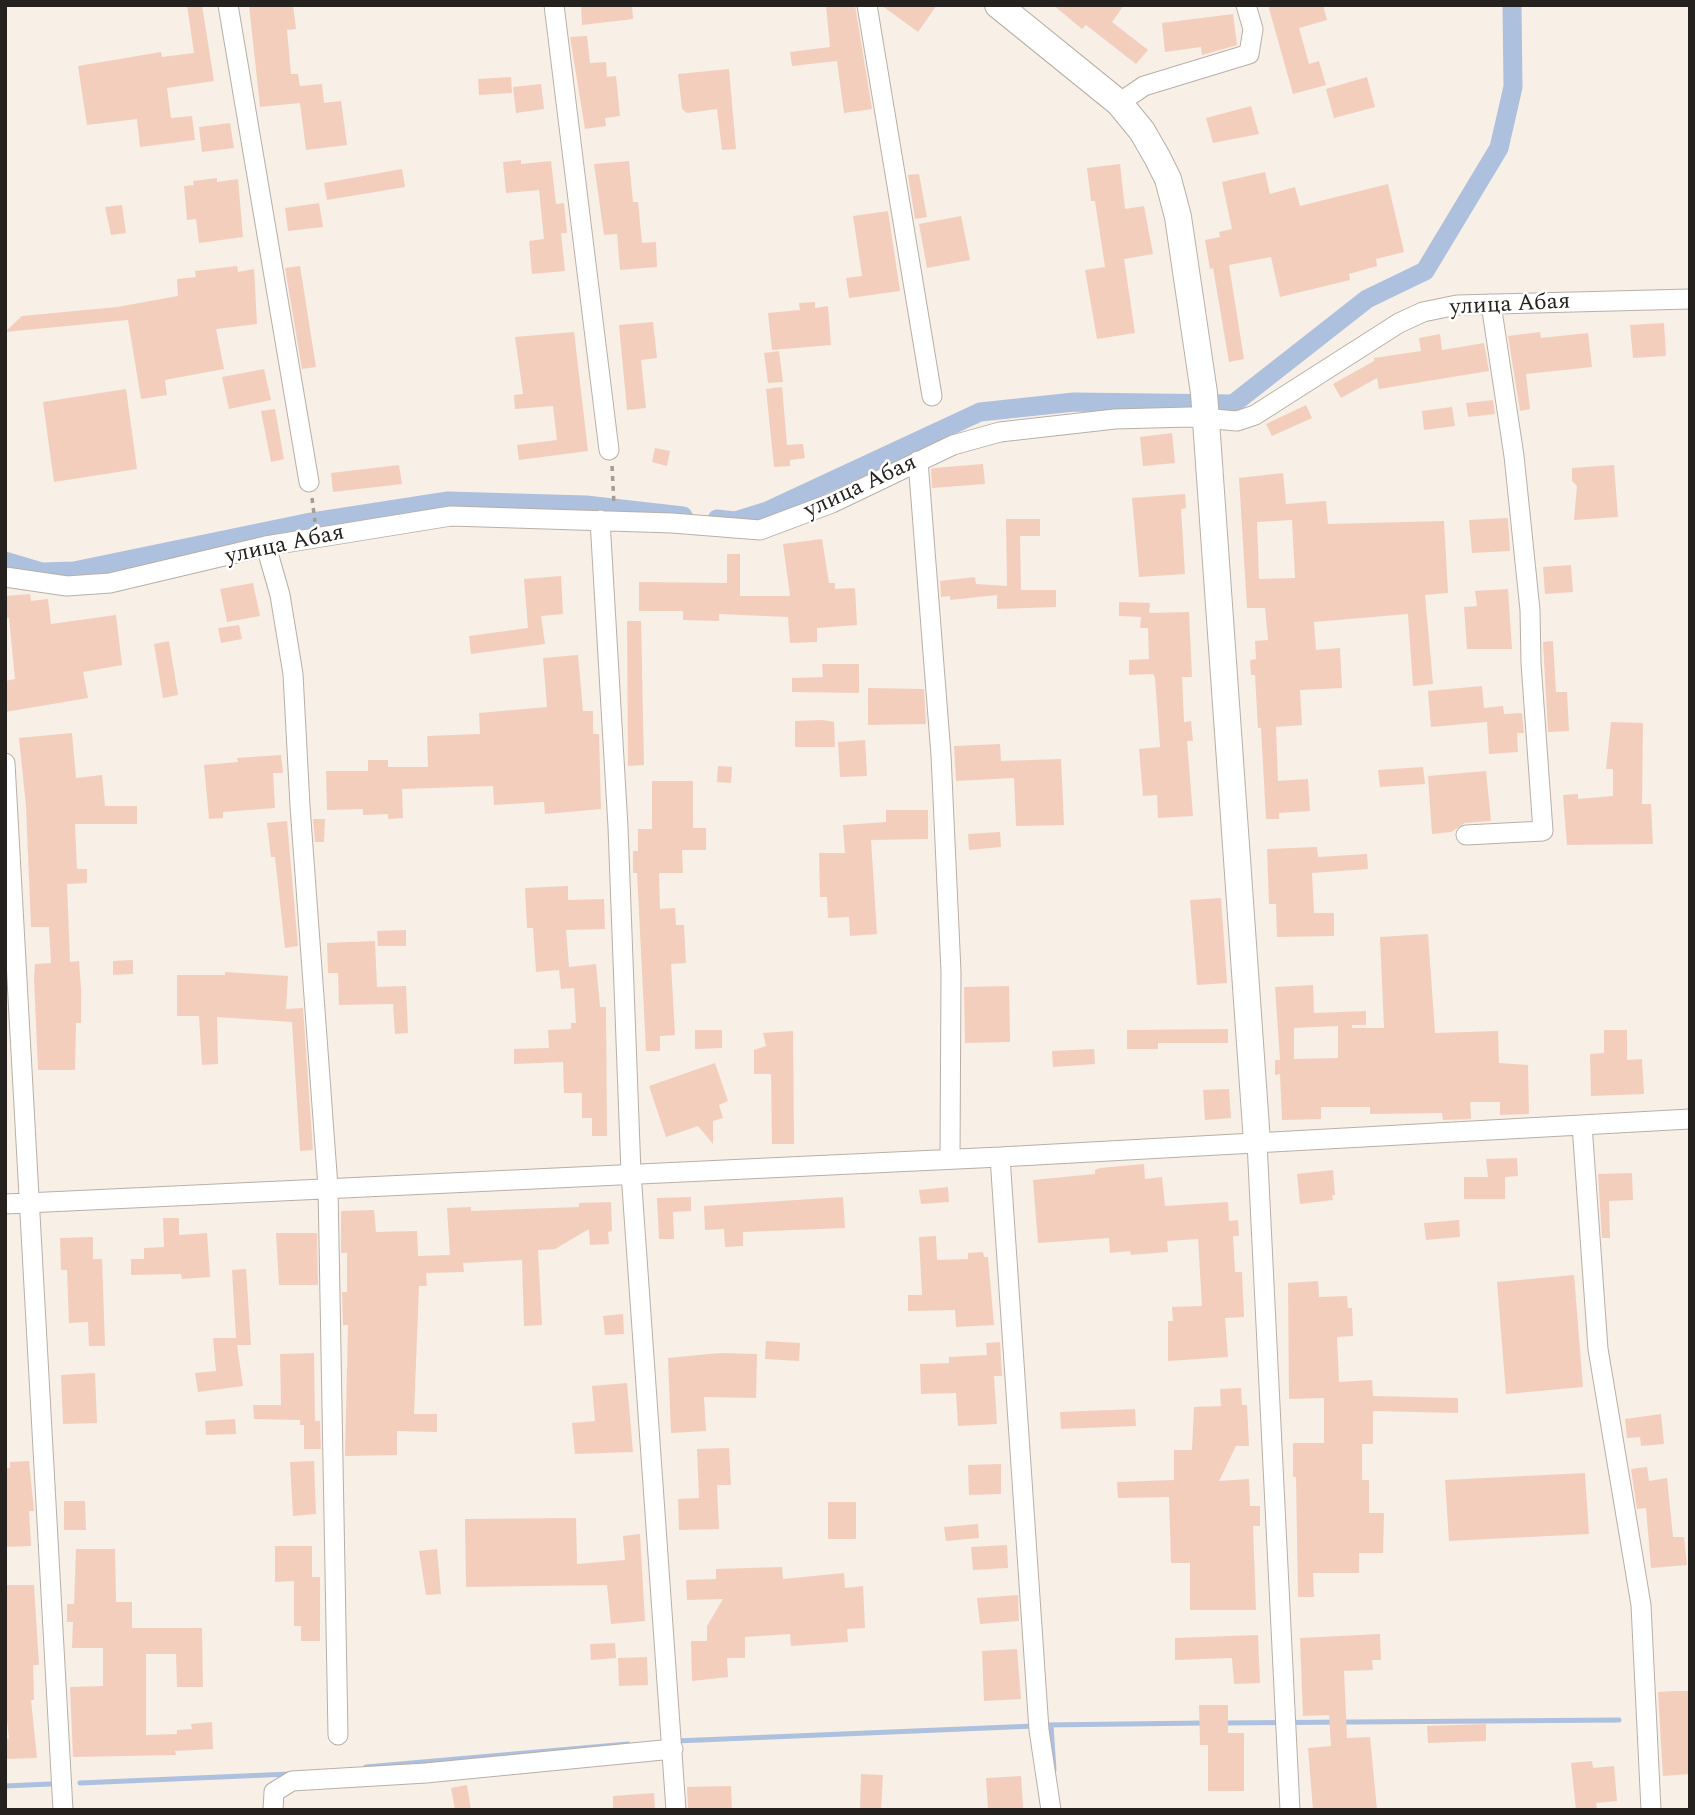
<!DOCTYPE html>
<meta charset="utf-8">
<style>
body{margin:0}
#map{position:relative;width:1695px;height:1815px;overflow:hidden;background:#f8efe6;font-family:Spectral,serif}
canvas{display:block}
.frame{position:absolute;inset:0;border:7px solid #24211e;pointer-events:none}
</style>
<div id="map">
<canvas width="1695" height="1815"></canvas>
<div class="frame"></div>
</div>
<script>
const ctx = document.querySelector('canvas').getContext('2d');
ctx.lineJoin = 'round';
function poly(rows) {
  const path = new Path2D();
  for (const r of rows) {
    path.moveTo(r[0], r[1]);
    for (let i = 2; i < r.length; i += 2) path.lineTo(r[i], r[i + 1]);
  }
  return path;
}
function stroke(path, color, width, dash) {
  ctx.strokeStyle = color;
  ctx.lineWidth = width;
  ctx.lineCap = dash ? 'butt' : 'round';
  ctx.setLineDash(dash || []);
  ctx.stroke(path);
}
function fill(path, color) {
  ctx.fillStyle = color;
  ctx.fill(path, 'evenodd');
}
function label(font, color, halo, rows, align = 'center') {
  ctx.font = font + ' Spectral,serif';
  ctx.lineWidth = 5;
  ctx.setLineDash([]);
  ctx.textBaseline = 'middle';
  ctx.strokeStyle = halo;
  ctx.fillStyle = color;
  for (const [text, x, y, turn = 0] of rows) {
    ctx.save();
    ctx.translate(x, y);
    ctx.rotate((+turn || 0) * Math.PI / 180);
    ctx.textAlign = isNaN(turn) ? turn : align;
    if (halo) ctx.strokeText(text, 0, 0);
    ctx.fillText(text, 0, 0);
    ctx.restore();
  }
}
const stream = poly([
 [1222,1723,1619,1720],
 [1044,1725,1205,1723],
 [1051,1725,1054,1770],
 [676,1741,1034,1726],
 [366,1767,628,1744],
 [80,1783,290,1774],
 [5,1786,50,1784]
]);
const canal = poly([
 [717,519,735,521,767,511,980,412,1074,402,1233,404,1367,299,1425,271,1499,148,1513,87,1512,5],
 [5,561,42,572,74,571,306,523,448,501,586,505,683,516]
]);
const building = poly([
 [187,5,202,5,214,81,167,88,171,118,192,116,195,140,140,147,137,119,87,125,78,66,161,52,162,57,194,53],
 [249,5,293,5,296,29,287,30,291,74,298,74,300,86,322,84,324,103,341,101,347,145,306,150,300,103,260,107],
 [581,5,632,5,633,19,582,25],
 [826,5,855,5,872,109,844,113,837,61,792,66,790,52,830,47],
 [881,5,937,5,918,32],
 [1053,5,1124,5,1112,22,1148,50,1136,64,1086,25,1082,29],
 [1268,5,1323,5,1327,20,1299,28,1309,64,1319,61,1326,85,1293,94],
 [1233,14,1237,45,1202,55,1201,47,1165,52,1162,23],
 [587,36,590,63,606,62,607,77,616,76,620,116,605,118,606,126,585,129,570,37],
 [729,69,736,149,722,150,717,109,687,113,682,109,678,74],
 [511,77,512,93,479,95,478,79],
 [1367,77,1375,107,1334,118,1326,89],
 [541,84,544,109,516,113,513,87],
 [1251,106,1259,134,1213,143,1206,118],
 [230,123,234,148,202,152,199,127],
 [521,160,521,164,551,161,556,204,564,203,567,233,561,233,565,271,532,274,529,241,544,239,539,190,506,193,503,162],
 [629,161,633,202,638,202,642,243,656,242,657,267,620,270,617,234,604,235,594,164],
 [1120,164,1125,209,1144,206,1153,254,1124,259,1135,333,1097,339,1085,270,1105,267,1095,201,1091,201,1087,168],
 [402,169,405,187,327,200,324,183],
 [1265,172,1270,194,1295,187,1300,206,1388,184,1404,252,1376,259,1377,266,1349,274,1350,280,1280,297,1271,257,1229,265,1244,359,1229,362,1213,268,1210,269,1205,240,1220,237,1219,232,1232,229,1222,182],
 [919,174,927,217,915,219,908,175],
 [217,178,217,182,238,179,243,237,199,243,196,219,187,220,184,186,194,185,193,181],
 [319,203,323,227,288,231,285,208],
 [122,205,126,233,111,235,105,207],
 [888,211,900,291,849,298,846,278,862,276,853,216],
 [961,216,970,260,927,268,919,224],
 [237,266,238,272,254,269,257,324,216,329,224,369,165,380,167,395,141,399,128,320,5,332,22,316,117,307,178,296,177,279,196,277,195,271],
 [300,266,316,367,302,369,285,268],
 [815,302,815,308,828,306,831,345,772,350,768,313,800,310,799,303],
 [653,322,657,358,641,360,646,408,627,410,619,325],
 [1664,323,1666,356,1633,358,1630,325],
 [574,332,588,451,519,460,517,445,557,440,553,406,515,409,514,395,523,394,515,337],
 [1540,332,1541,338,1588,333,1592,367,1526,374,1530,409,1520,411,1508,336],
 [1440,334,1442,350,1484,343,1489,371,1379,389,1377,378,1341,398,1333,384,1374,361,1374,358,1421,351,1419,338],
 [779,351,783,382,768,383,764,353],
 [264,369,271,400,229,409,222,377],
 [782,387,787,445,803,444,805,458,790,460,790,466,774,467,766,389],
 [126,389,137,469,54,482,43,402],
 [1493,400,1495,414,1468,417,1466,403],
 [1306,405,1312,418,1272,436,1266,424],
 [1452,407,1455,426,1424,430,1422,411],
 [275,409,284,459,271,462,261,411],
 [1172,433,1175,463,1143,466,1140,437],
 [655,448,670,451,667,466,652,462],
 [983,464,985,484,932,488,931,469,934,468],
 [399,465,402,484,333,492,331,473],
 [1614,465,1618,517,1574,520,1577,486,1572,481,1572,468],
 [1283,473,1286,504,1326,501,1328,524,1444,521,1448,593,1425,595,1433,684,1413,686,1408,614,1314,622,1316,650,1340,648,1342,688,1300,690,1302,725,1276,727,1278,781,1308,779,1310,811,1279,813,1279,819,1266,819,1261,728,1258,728,1255,675,1251,675,1250,660,1256,659,1255,641,1268,640,1265,608,1247,608,1239,478],
 [1292,520,1295,578,1259,579,1257,522],
 [1185,494,1186,508,1181,509,1185,574,1139,577,1132,498],
 [1508,518,1510,551,1472,553,1469,520],
 [1006,519,1040,519,1040,536,1020,536,1021,590,1056,590,1056,607,997,609,997,595,950,600,950,596,941,597,940,581,975,577,976,584,1007,586],
 [822,539,829,583,835,583,835,589,855,588,857,625,817,628,817,642,790,643,788,617,719,614,719,621,683,620,683,611,639,611,639,582,727,583,727,554,740,554,740,596,790,596,783,544],
 [1571,565,1573,592,1545,594,1543,567],
 [561,576,563,614,541,616,545,644,471,654,469,636,528,628,524,579],
 [253,583,260,616,227,622,220,589],
 [1508,589,1512,649,1467,649,1464,607,1477,606,1475,591],
 [30,594,31,601,48,599,51,624,116,615,122,665,83,672,88,698,5,712,5,681,15,679,9,618,5,618,5,596],
 [1119,602,1150,603,1149,613,1189,612,1192,677,1182,677,1184,722,1191,721,1193,741,1187,741,1193,816,1158,818,1157,795,1143,796,1139,749,1160,747,1155,678,1153,674,1129,675,1129,660,1149,659,1148,628,1140,628,1141,617,1119,616],
 [627,621,641,621,644,765,628,766],
 [239,625,242,639,221,643,218,628],
 [169,641,178,695,163,698,154,644],
 [1553,641,1556,692,1567,692,1569,731,1548,732,1543,642],
 [578,655,583,711,593,711,593,734,599,734,601,809,545,814,544,802,494,805,493,786,402,789,403,818,388,819,388,814,363,815,363,809,327,810,326,771,368,771,368,760,388,760,388,767,428,767,427,736,480,734,479,713,547,707,543,658],
 [822,664,859,664,859,693,792,692,792,678,823,677],
 [1482,686,1484,708,1503,706,1504,714,1522,713,1524,733,1517,733,1518,752,1489,754,1487,722,1431,727,1428,691],
 [868,688,924,689,926,724,868,725],
 [823,720,834,722,835,747,795,747,795,721],
 [1611,722,1643,723,1642,804,1651,804,1653,844,1567,845,1563,795,1578,794,1578,799,1613,796,1613,769,1606,769],
 [72,733,76,778,102,775,105,806,137,806,137,824,75,824,77,869,87,869,87,883,67,884,70,962,79,961,81,989,81,1023,76,1023,75,1070,38,1070,34,978,35,964,51,963,49,927,31,927,26,806,19,738],
 [865,740,867,776,840,777,838,742],
 [1000,744,1001,761,1061,759,1064,825,1016,826,1014,778,956,781,954,746],
 [281,755,283,773,273,773,275,808,223,812,223,818,209,819,204,765,238,762,237,758],
 [718,766,732,767,731,783,717,782],
 [1423,767,1425,784,1380,787,1378,770],
 [1486,771,1491,821,1465,823,1451,832,1432,834,1428,776],
 [652,781,693,781,693,828,706,828,706,850,682,850,683,873,659,873,660,909,675,908,676,925,684,925,686,963,671,964,675,1035,660,1036,660,1051,646,1051,637,873,633,873,633,851,638,851,638,829,652,829],
 [886,810,928,810,928,839,871,840,877,934,850,936,849,917,828,918,827,897,820,897,819,853,845,853,843,825,886,822],
 [313,819,325,819,324,842,315,842],
 [287,821,298,946,285,948,275,857,271,857,267,823],
 [1000,832,1001,847,969,850,968,834],
 [1317,847,1318,857,1367,854,1368,869,1312,873,1314,913,1334,913,1334,936,1277,937,1276,904,1269,904,1267,849],
 [568,886,568,900,604,899,605,929,566,930,569,967,596,964,600,1007,606,1007,607,1136,592,1136,592,1118,582,1118,582,1093,564,1093,563,1062,514,1064,514,1049,549,1048,548,1030,571,1029,571,1023,576,1023,574,988,561,989,559,970,536,972,533,928,527,928,525,888],
 [1221,898,1227,983,1197,985,1190,900],
 [406,930,406,946,378,946,377,931],
 [1428,934,1435,1033,1498,1031,1499,1063,1528,1065,1529,1114,1500,1115,1500,1102,1470,1102,1471,1119,1443,1120,1442,1113,1370,1114,1370,1107,1321,1107,1321,1119,1282,1120,1280,1074,1275,1075,1275,1060,1280,1060,1275,987,1313,985,1314,1013,1366,1011,1366,1025,1352,1025,1352,1028,1384,1028,1380,937],
 [1338,1026,1338,1058,1294,1059,1294,1028],
 [375,941,377,987,406,986,408,1033,395,1034,393,1004,339,1005,338,973,328,973,327,943],
 [133,960,133,974,113,975,113,961],
 [225,972,288,976,286,1009,303,1008,313,1150,300,1151,292,1022,217,1017,218,1064,202,1065,199,1016,177,1016,177,975,225,975],
 [1009,986,1010,1042,965,1043,964,987],
 [1228,1029,1228,1043,1158,1043,1158,1049,1127,1049,1127,1030],
 [695,1030,722,1030,722,1048,695,1049],
 [1604,1030,1627,1030,1627,1060,1642,1059,1644,1094,1591,1096,1590,1054,1604,1053],
 [793,1031,794,1144,772,1144,771,1074,754,1074,754,1050,766,1046,763,1033],
 [1094,1049,1095,1064,1053,1067,1052,1051],
 [715,1063,728,1101,719,1105,723,1118,713,1121,713,1144,698,1126,666,1137,649,1086],
 [1229,1089,1231,1118,1205,1120,1203,1090],
 [1517,1158,1518,1176,1505,1177,1505,1199,1464,1199,1464,1177,1488,1177,1486,1159],
 [1144,1164,1145,1179,1162,1177,1165,1206,1228,1202,1229,1221,1238,1220,1239,1236,1233,1236,1235,1272,1242,1272,1244,1317,1225,1318,1228,1357,1168,1361,1168,1321,1173,1321,1172,1307,1202,1306,1198,1239,1167,1241,1168,1252,1131,1255,1130,1251,1110,1253,1109,1238,1038,1243,1033,1180,1095,1174,1095,1170,1100,1168],
 [1333,1170,1335,1195,1332,1195,1333,1200,1300,1204,1297,1174],
 [1632,1173,1633,1200,1609,1201,1610,1238,1602,1238,1598,1174],
 [948,1187,949,1202,921,1204,919,1190],
 [691,1197,691,1211,673,1212,674,1239,659,1239,657,1198],
 [843,1197,845,1228,743,1232,743,1246,725,1247,724,1229,705,1230,704,1206],
 [611,1202,612,1231,608,1232,609,1244,590,1245,589,1229,555,1249,538,1250,542,1325,524,1326,522,1260,463,1263,464,1272,426,1273,427,1286,419,1286,414,1414,437,1414,437,1432,397,1431,397,1455,345,1456,348,1325,343,1325,342,1292,347,1292,347,1253,341,1253,341,1211,374,1210,376,1232,417,1231,418,1256,450,1255,447,1208,471,1207,471,1211,579,1207,579,1203],
 [163,1218,179,1218,179,1235,207,1233,210,1277,182,1279,181,1274,131,1275,131,1259,144,1259,144,1248,164,1247],
 [1459,1220,1460,1237,1426,1240,1424,1223],
 [276,1233,317,1233,318,1285,279,1285],
 [936,1236,937,1260,968,1259,968,1253,983,1252,984,1257,988,1257,994,1325,956,1327,955,1310,908,1311,908,1295,922,1295,919,1237],
 [93,1237,93,1259,102,1259,105,1346,89,1346,88,1322,69,1323,67,1270,61,1270,60,1238],
 [246,1269,251,1345,237,1345,243,1386,198,1392,195,1373,216,1371,213,1338,236,1338,232,1270],
 [1574,1275,1583,1387,1506,1394,1497,1282],
 [1318,1281,1319,1297,1347,1296,1348,1308,1352,1308,1353,1336,1337,1337,1339,1382,1372,1380,1373,1396,1458,1398,1458,1413,1373,1411,1373,1444,1362,1444,1362,1480,1369,1480,1369,1513,1384,1513,1383,1553,1359,1553,1359,1573,1313,1573,1314,1597,1298,1597,1296,1477,1293,1477,1293,1443,1324,1443,1324,1398,1289,1399,1288,1283],
 [623,1314,624,1334,605,1335,603,1316],
 [766,1341,800,1343,799,1361,765,1359],
 [1000,1342,1002,1376,994,1376,997,1424,958,1426,956,1393,921,1394,920,1364,949,1363,949,1357,987,1355,986,1343],
 [314,1353,315,1421,320,1421,321,1449,304,1449,304,1425,300,1425,300,1420,254,1419,253,1405,281,1405,280,1354],
 [720,1353,757,1354,756,1398,704,1397,706,1431,671,1433,668,1358],
 [95,1373,97,1423,63,1424,61,1375],
 [627,1383,633,1452,575,1454,572,1423,595,1421,592,1386],
 [1241,1388,1242,1405,1247,1405,1249,1446,1236,1446,1219,1481,1249,1479,1250,1506,1260,1506,1260,1526,1253,1526,1256,1610,1190,1610,1190,1563,1171,1563,1169,1497,1118,1498,1117,1482,1174,1480,1174,1450,1192,1450,1194,1407,1221,1406,1220,1389],
 [1135,1409,1136,1426,1061,1429,1060,1412],
 [1661,1414,1664,1444,1641,1446,1640,1437,1627,1438,1625,1419],
 [235,1419,236,1434,206,1435,205,1421],
 [729,1448,731,1485,717,1485,719,1529,679,1530,678,1499,699,1498,697,1449],
 [29,1461,34,1511,29,1511,31,1546,5,1547,5,1468,10,1468,10,1462],
 [314,1461,316,1514,293,1516,290,1462],
 [1001,1464,1001,1494,969,1495,968,1465],
 [1647,1467,1649,1481,1667,1478,1673,1537,1684,1537,1687,1565,1651,1568,1646,1508,1637,1509,1631,1469],
 [1585,1473,1589,1534,1449,1541,1445,1480],
 [64,1501,85,1501,86,1530,64,1530],
 [828,1502,856,1502,856,1539,828,1539],
 [576,1518,577,1564,625,1560,623,1536,640,1534,645,1621,611,1624,607,1585,466,1587,465,1519],
 [978,1524,979,1538,946,1541,944,1527],
 [1007,1545,1008,1568,973,1570,971,1547],
 [275,1546,312,1546,312,1577,320,1577,320,1641,301,1641,301,1626,294,1626,294,1581,275,1582],
 [76,1549,115,1549,116,1602,132,1602,132,1628,202,1628,203,1687,177,1687,176,1654,146,1654,146,1735,177,1734,177,1730,192,1729,191,1724,212,1722,213,1749,175,1751,176,1755,73,1757,70,1687,103,1686,103,1648,72,1648,73,1622,67,1622,67,1604,74,1604],
 [437,1549,441,1594,426,1595,419,1551],
 [782,1567,783,1579,844,1573,845,1588,863,1586,865,1628,847,1629,848,1642,791,1646,790,1634,745,1637,745,1658,727,1658,728,1677,692,1681,691,1641,707,1641,707,1626,723,1599,687,1600,686,1580,716,1579,716,1569],
 [5,1585,34,1585,39,1665,33,1665,34,1700,31,1700,37,1758,5,1759,5,1739,9,1739,5,1701],
 [1018,1595,1019,1621,980,1624,977,1598],
 [1380,1634,1381,1660,1372,1660,1373,1670,1344,1671,1347,1738,1370,1737,1377,1810,1313,1810,1308,1748,1331,1746,1329,1715,1303,1716,1300,1638],
 [1258,1635,1260,1683,1234,1684,1232,1658,1175,1660,1175,1638],
 [615,1643,616,1658,591,1660,590,1644],
 [1017,1649,1021,1699,984,1701,982,1651],
 [647,1657,648,1685,619,1686,618,1658],
 [1675,1691,1690,1691,1690,1774,1663,1776,1658,1692],
 [1199,1705,1228,1705,1228,1733,1244,1733,1244,1791,1208,1791,1208,1745,1200,1745],
 [1486,1724,1486,1741,1428,1743,1427,1726],
 [1592,1761,1593,1768,1614,1766,1617,1801,1596,1803,1597,1810,1576,1810,1571,1763],
 [861,1774,883,1775,881,1810,860,1810],
 [1021,1776,1023,1808,988,1810,986,1778],
 [467,1785,471,1810,455,1810,451,1788],
 [731,1786,732,1810,688,1810,687,1787],
 [654,1793,655,1810,613,1810,613,1796]
]);
const path = poly([
 [612,466,614,504],
 [312,498,315,522]
]);
const minor = poly([
 [228,5,309,482],
 [554,5,609,450],
 [867,5,932,396],
 [1119,103,1144,86,1249,54,1253,29,1246,5],
 [918,461,941,755,951,972,950,1158],
 [600,520,618,827,631,1173,676,1810],
 [266,546,280,595,293,674,300,806,328,1187,338,1735],
 [5,577,67,586,110,583,266,546,451,516,672,523,760,530,832,503,953,445,1000,432,1115,419,1190,417,1237,421,1255,415,1399,323,1423,312,1457,305,1690,299],
 [5,763,63,1810],
 [1466,835,1543,831,1531,663,1530,610,1514,456,1491,304],
 [1582,1125,1598,1349,1641,1605,1651,1810],
 [1257,1142,1290,1810],
 [1000,1157,1039,1730,1051,1810],
 [5,1204,1000,1157,1690,1119],
 [273,1810,274,1792,292,1781,426,1773,673,1749]
]);
const secondary = poly([
 [998,5,1119,103,1142,131,1157,157,1168,179,1178,217,1204,393,1257,1142]
]);
const streetNames = [
 ["улица Абая",1510,306,-3],
 ["улица Абая",861,488,-25],
 ["улица Абая",285,546,-12]
];
stroke(stream, '#adc0de', 5);
stroke(canal, '#adc0de', 19);
fill(building, '#f3cebd');
stroke(minor, '#b8afa7', 21);
stroke(secondary, '#b8afa7', 28);
stroke(path, '#a49d96', 3.5, [5, 5]);
stroke(minor, '#fff', 19);
stroke(secondary, '#fff', 26);
label('23px', '#24211e', '#fff', streetNames);
</script>
